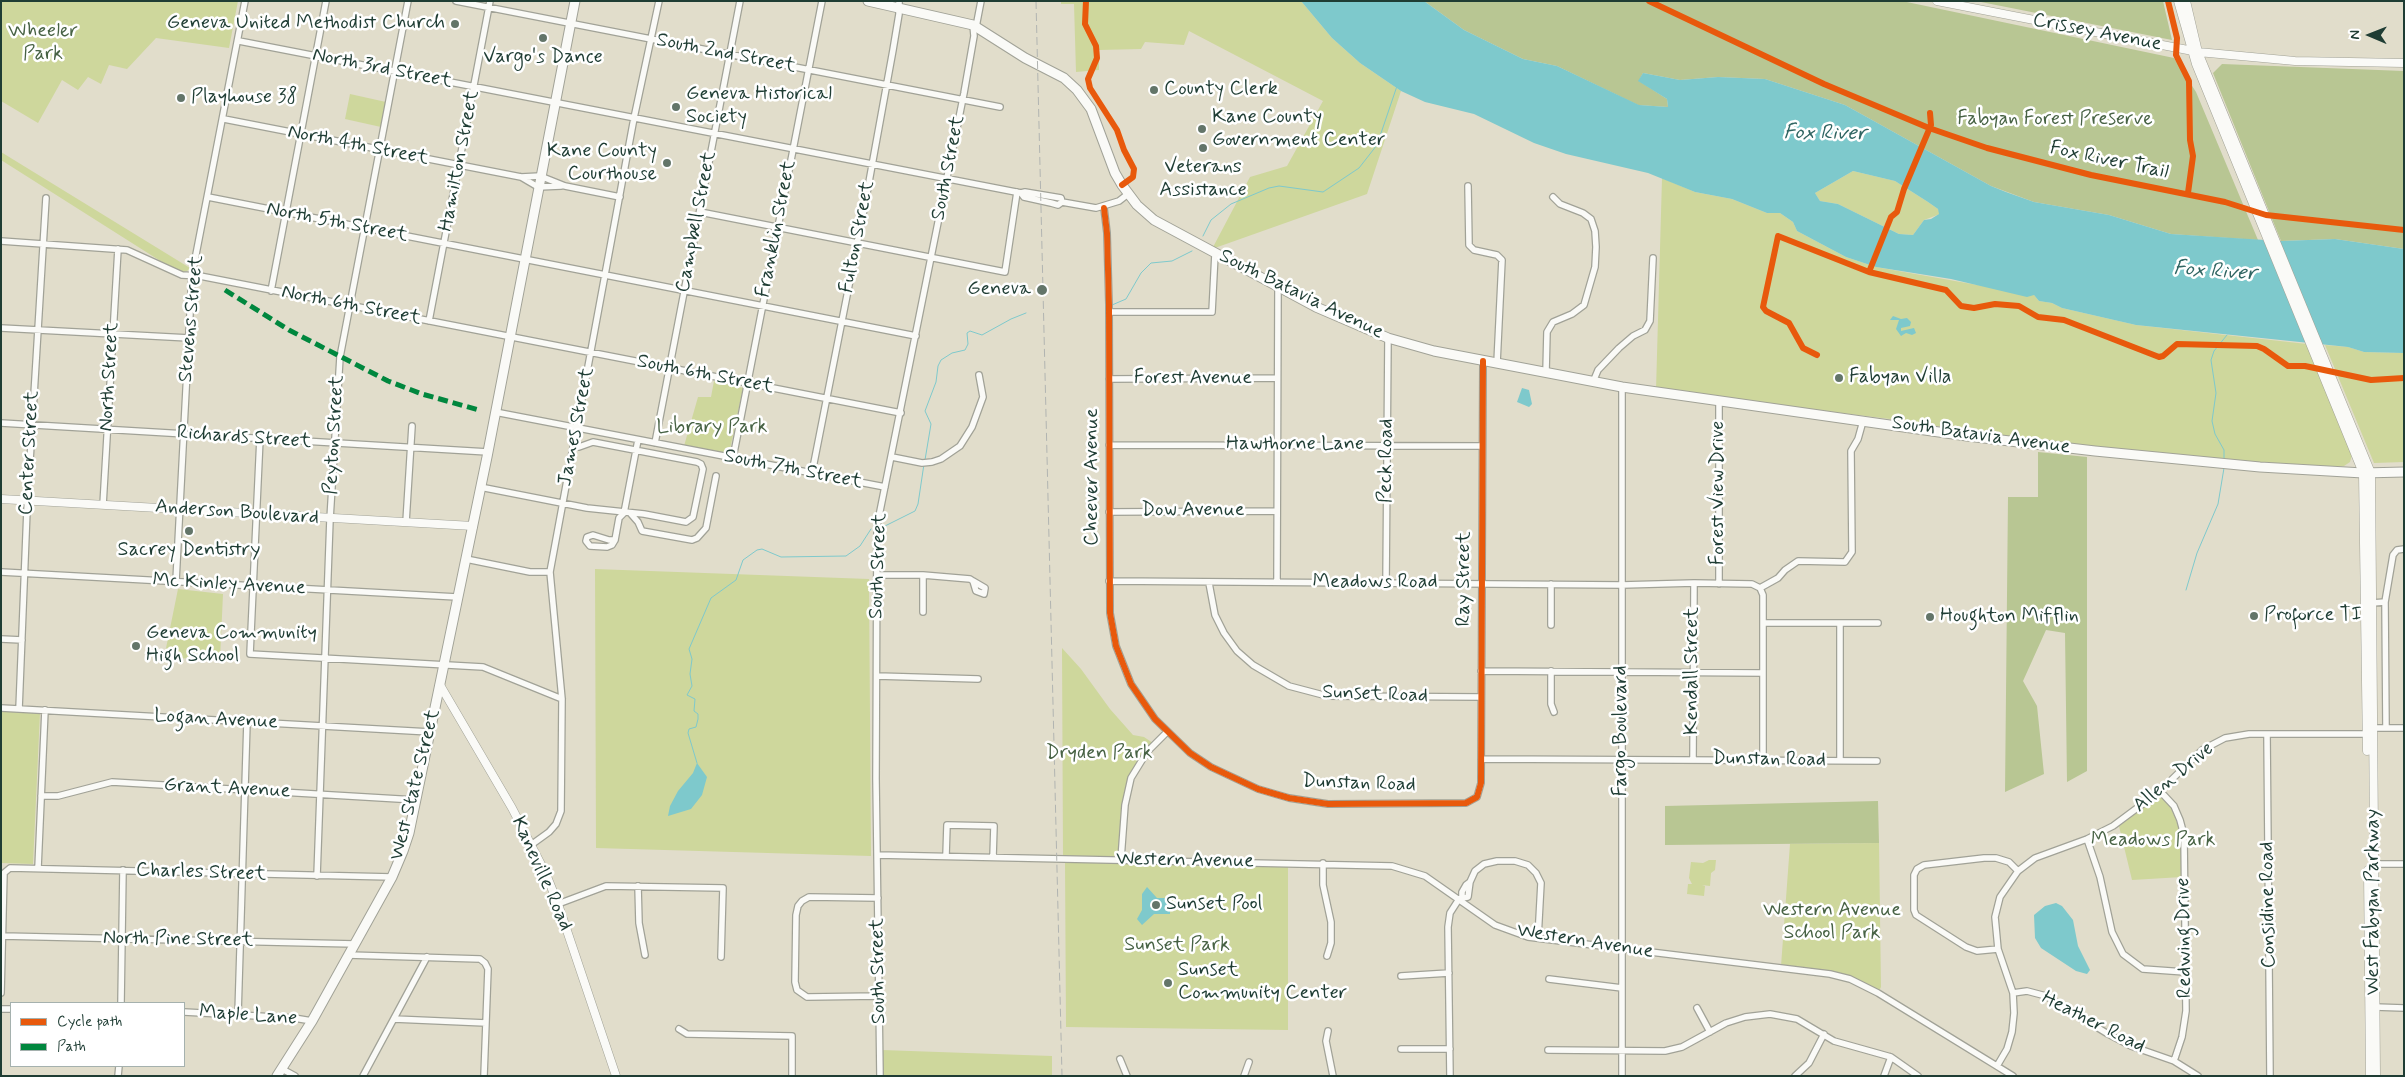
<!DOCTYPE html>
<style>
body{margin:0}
#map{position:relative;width:2405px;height:1077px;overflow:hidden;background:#e1ddcb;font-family:Mynerve,sans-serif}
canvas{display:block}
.frame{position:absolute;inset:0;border:2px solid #1f3d34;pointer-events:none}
.legend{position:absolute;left:10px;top:1002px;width:175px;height:65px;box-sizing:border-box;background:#fff;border:1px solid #a5b1ae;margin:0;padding:6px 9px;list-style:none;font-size:15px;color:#1f3d34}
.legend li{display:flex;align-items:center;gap:10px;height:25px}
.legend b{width:25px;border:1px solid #a5b1ae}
.north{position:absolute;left:2345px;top:10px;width:50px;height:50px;-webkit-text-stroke:4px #fff;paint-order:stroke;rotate:271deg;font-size:14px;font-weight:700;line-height:20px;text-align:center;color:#1f3d34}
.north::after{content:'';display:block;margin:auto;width:18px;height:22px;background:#1f3d34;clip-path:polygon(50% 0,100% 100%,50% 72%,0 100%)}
</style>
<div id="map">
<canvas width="2405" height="1077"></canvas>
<div class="frame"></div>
<ul class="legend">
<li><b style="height:6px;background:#e8590c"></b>Cycle path</li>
<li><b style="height:6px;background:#00873e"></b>Path</li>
</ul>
<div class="north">N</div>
</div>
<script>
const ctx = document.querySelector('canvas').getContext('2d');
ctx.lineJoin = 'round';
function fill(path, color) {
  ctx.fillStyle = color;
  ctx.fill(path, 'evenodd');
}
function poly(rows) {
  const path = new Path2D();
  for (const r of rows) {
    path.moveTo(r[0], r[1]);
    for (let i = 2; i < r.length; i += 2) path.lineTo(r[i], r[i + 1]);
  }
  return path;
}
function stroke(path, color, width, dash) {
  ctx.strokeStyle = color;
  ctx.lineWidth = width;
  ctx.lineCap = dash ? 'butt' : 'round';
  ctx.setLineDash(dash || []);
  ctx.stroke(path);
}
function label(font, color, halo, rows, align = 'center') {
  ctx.font = font + ' Mynerve,sans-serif';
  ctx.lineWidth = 5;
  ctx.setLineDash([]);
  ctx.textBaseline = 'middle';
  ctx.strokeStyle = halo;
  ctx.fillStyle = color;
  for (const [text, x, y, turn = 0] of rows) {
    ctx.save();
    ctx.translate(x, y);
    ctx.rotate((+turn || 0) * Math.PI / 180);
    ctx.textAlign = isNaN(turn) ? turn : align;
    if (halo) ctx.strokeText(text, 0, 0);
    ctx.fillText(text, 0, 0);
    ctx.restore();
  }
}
const green = poly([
 [1,1,238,1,229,48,156,38,127,69,109,65,101,84,88,77,78,90,62,80,38,123,1,101],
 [1061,1,1301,1,1332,38,1360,63,1401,91,1367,194,1212,249,1250,177,1287,166,1323,101,1189,31,1184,45,1145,42,1141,49,1099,50,1099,70,1076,72,1074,4,1061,4],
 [350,94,386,102,381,127,345,119],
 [1,152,190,268,189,270,184,272,173,269,1,160],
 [1853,171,1895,181,1928,202,1938,209,1940,214,1924,220,1913,235,1899,234,1838,204,1820,201,1815,193],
 [1662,178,1695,192,1732,199,1767,213,1780,213,1793,222,1797,231,1846,257,1876,267,2034,295,2039,301,2052,303,2062,308,2136,325,2307,344,2352,455,2350,462,2344,466,2335,467,2195,458,2021,439,1898,420,1656,390],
 [2325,345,2348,347,2364,352,2404,353,2404,462,2374,463],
 [714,381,743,388,729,454,684,446,698,397,711,397],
 [595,569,869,579,871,856,596,848],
 [178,589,223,594,220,659,164,658],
 [1062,648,1081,669,1110,709,1133,735,1144,737,1153,743,1136,763,1128,783,1120,857,1063,857],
 [1,710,40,713,33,864,1,863],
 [2161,795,2170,806,2181,832,2182,877,2132,880,2119,826],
 [1879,843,1881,987,1879,991,1852,978,1781,966,1790,844],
 [1709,860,1716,860,1715,870,1711,873,1710,886,1702,885,1705,886,1704,896,1687,894,1688,884,1692,884,1689,878,1691,862,1703,863],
 [1065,862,1288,865,1288,1030,1066,1027],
 [882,1050,1052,1056,1052,1076,883,1076]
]);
const forest = poly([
 [1424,1,1902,1,2174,58,2196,92,2258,240,2171,234,2109,215,2034,202,1991,186,1845,105,1765,79,1718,77,1680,80,1643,73,1639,81,1667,99,1668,107,1638,105,1557,66,1523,59,1464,30],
 [1976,1,2163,1,2172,40],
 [2222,64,2404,71,2404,249,2335,239,2281,241,2213,73],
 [2038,452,2087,457,2087,771,2067,782,2065,633,2046,630,2023,681,2037,706,2044,774,2005,792,2008,497,2038,497],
 [1878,801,1879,843,1665,845,1665,806]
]);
const water = poly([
 [1301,1,1424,1,1464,30,1523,59,1557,66,1639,105,1668,107,1667,99,1638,81,1643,73,1680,80,1718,77,1765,79,1845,105,1991,186,2006,192,2034,202,2109,215,2171,234,2281,241,2335,239,2404,249,2404,353,2364,352,2348,347,2136,325,2062,308,2052,303,2039,301,2034,295,2027,297,1951,279,1876,267,1846,257,1797,231,1793,222,1780,213,1767,213,1732,199,1695,192,1648,173,1566,154,1534,143,1474,114,1425,102,1401,91,1360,63,1332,38],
 [1853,171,1895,181,1928,202,1938,209,1939,214,1931,219,1924,220,1913,235,1899,234,1838,204,1820,201,1815,193],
 [1893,316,1901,319,1907,318,1911,322,1910,326,1901,328,1901,331,1914,328,1916,333,1912,335,1906,333,1901,336,1896,329,1899,320,1890,320],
 [1522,388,1529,390,1532,404,1529,407,1517,402],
 [697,763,707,777,702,795,691,809,668,816,670,806,678,791,693,773],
 [1147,887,1157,898,1170,898,1170,914,1154,914,1142,925,1137,919,1142,910,1142,894],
 [2056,903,2062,906,2073,920,2078,946,2090,970,2087,974,2076,971,2041,948,2035,938,2034,915,2045,906]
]);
const stream = poly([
 [1203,236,1211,220,1231,204,1269,188,1279,186,1323,192,1359,168,1377,145,1397,86],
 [1112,305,1126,299,1141,273,1151,263,1172,261,1192,251],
 [2224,459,2224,450,2215,434,2212,421,2216,393,2211,360,2214,351,2227,335],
 [925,460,931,424,925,411,936,382,938,366,941,360,952,353,965,350,968,344,967,333,970,331,982,335,1011,319,1026,313],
 [883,527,915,511,918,504,924,464],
 [2186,590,2197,553,2218,504,2224,468],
 [697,763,688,733,689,729,696,727,698,719,698,714,694,711,695,699,687,695,692,686,690,674,692,659,689,649,711,598,736,580,743,560,757,550,762,549,781,557,846,556,860,546,871,529]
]);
const street = poly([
 [456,1,1000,107],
 [976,27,981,1],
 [239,41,1021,193,1025,192,1061,198,1062,202],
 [224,119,521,177,540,176,565,186,620,197],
 [521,177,538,187,561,186],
 [1468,186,1469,245,1474,250,1497,255,1502,260,1497,363],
 [1021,193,1024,197,1051,203,1058,205,1062,202,1096,208,1119,201,1128,194],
 [208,197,916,336],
 [1104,208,1107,233,1109,305,1110,613,1116,646,1131,684,1155,719,1190,753,1211,767,1258,789,1289,798,1328,804,1466,803,1477,797,1481,783,1483,361],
 [700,212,1005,272,1017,192],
 [1,241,127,250,182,275,200,276,901,413],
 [271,291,326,1],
 [1109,312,1212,312,1215,254],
 [429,321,490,1],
 [1,328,189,338],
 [1546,372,1547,332,1553,322,1572,314,1584,305,1595,267,1596,247,1595,231,1591,219,1583,213,1560,204,1553,197],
 [1109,379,1277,378],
 [1593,382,1598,370,1619,348,1633,336,1645,330,1650,321,1653,258],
 [495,412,885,487],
 [1,423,488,452],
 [260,438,250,654,483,667,562,699],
 [655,443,740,1],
 [1109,445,1482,446],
 [892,457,922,463,932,462,941,459,960,446,972,427,983,397,979,375],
 [733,458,822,1],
 [812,473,865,204,893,50,899,14,899,1],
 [480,487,587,508,644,514,686,522,693,517,703,469,701,464,697,462,593,442,579,447,573,447],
 [103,505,118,249],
 [1109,512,1277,511],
 [631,514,638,522,642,531,692,540,697,538,706,528,716,476],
 [406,522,412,426],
 [615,540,612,545,607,547,590,546,586,541,587,537,593,535,609,540,615,540,619,518,624,513,638,440],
 [466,559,530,572,550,572],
 [1,572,457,597],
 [877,575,923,575,970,579,973,581,985,588,984,594,976,591,973,581],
 [923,575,923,612],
 [176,581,192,275,245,1],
 [1109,581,1622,585,1694,583,1752,584,1760,588],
 [1277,582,1278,287],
 [1209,583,1215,615,1224,633,1237,651,1253,665,1289,686,1327,696,1481,697],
 [1386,584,1388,338],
 [1551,584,1551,625],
 [1719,584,1719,402],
 [1760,588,1778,578,1785,570,1798,561,1845,562,1852,552,1851,451,1858,439,1863,421],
 [1760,588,1763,595,1763,760],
 [2385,602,2393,555,2397,550,2404,549],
 [2372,603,2385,602,2386,728],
 [1763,623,1878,623],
 [1840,623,1840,761],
 [1,639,22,640],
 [1481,671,1763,673],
 [1551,671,1551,704,1554,712],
 [877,676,978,679],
 [1,708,430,732],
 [19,709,27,510,46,198],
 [2372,728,2404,728],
 [2267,734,2270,1076],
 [1481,759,1877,761],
 [1693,759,1694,583],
 [2160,791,2174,806,2180,820,2184,835,2186,1011,2182,1037,2174,1061],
 [41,796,58,796,112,782,416,800],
 [2087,839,2100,877,2112,932,2123,954,2143,969,2185,972],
 [531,845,549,832,556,824,561,811,562,699,550,572,634,118,659,1],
 [877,855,1392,866,1425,876,1495,925,1528,937,1830,974,1850,979,1878,993,2013,1076],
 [946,856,947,825,994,826,993,857],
 [1121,859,1125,805,1131,778,1147,752,1167,732],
 [1323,863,1323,885,1331,922,1331,943,1327,956],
 [2373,864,2404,864],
 [38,868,45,710],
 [317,876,330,519,340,357,408,1],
 [1470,882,1468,897,1462,898,1462,892,1466,885,1470,882,1475,871,1484,864,1497,861,1515,861,1528,865,1536,873,1541,883,1538,938],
 [638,886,639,923,645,955],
 [878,898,809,897,802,901,798,906,796,915,795,982,797,990,807,997,879,996],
 [558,904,606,886,723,888,721,957],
 [2,936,355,944],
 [1998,949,1977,951,1966,947,1916,915,1914,910,1914,875,1917,869,1924,865,1984,858,1996,858,2009,862,2018,871],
 [348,955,480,959,485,963,488,969,484,1076],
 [1401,976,1449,973],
 [1549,979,1622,988],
 [1,993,4,873,10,868,392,877],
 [2013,993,2027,991,2046,996,2108,1034,2131,1046,2174,1061,2198,1076],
 [121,1003,123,870],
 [2375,1007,2404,1008],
 [1697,1008,1710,1032],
 [1,1009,11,1009],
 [184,1012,294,1018,312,1021],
 [238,1014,247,722],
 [394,1019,486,1023],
 [679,1029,687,1034,792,1036,792,1076],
 [1328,1031,1326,1041,1333,1076],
 [1401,1049,1450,1049],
 [1548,1050,1665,1051,1682,1047,1726,1023,1745,1017,1770,1014,1797,1019,1834,1041,1891,1057,1918,1076],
 [1120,1059,1127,1076],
 [1997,1066,2007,1049,2012,1032,2014,1013,2013,993,1998,949,1995,917,2000,897,2018,871,2035,858,2087,839,2113,826,2160,791,2202,750,2225,738,2249,734,2370,734],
 [282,1069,295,1076],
 [118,1076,119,1066],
 [363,1076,427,957],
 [880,1076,876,779,877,526,964,93,974,36,973,25],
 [1244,1076,1249,1062],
 [1450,1076,1448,927,1450,913,1459,899],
 [1622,1076,1622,387],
 [1795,1076,1809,1063,1824,1034],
 [1884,1076,1891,1057]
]);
const secondary = poly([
 [1937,1,2198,52,2295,61,2404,63],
 [2178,1,2196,64,2363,473,2367,751],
 [2186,1,2198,52,2371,473,2376,1076],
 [1,499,473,526],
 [440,685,512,808,546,874,558,904,616,1076],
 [2368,870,2370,1076]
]);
const primary = poly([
 [868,1,973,25,1025,58,1064,78,1077,90,1091,109,1115,173,1122,185,1137,205,1154,220,1316,307,1388,338,1434,351,1622,387,1967,436,2095,451,2260,467,2363,473,2404,472],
 [277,1076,312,1021,392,877,403,851,409,833,487,457,575,1]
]);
const rail = poly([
 [1036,1,1062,1076]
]);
const quiet = poly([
 [225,290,289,330,388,381,422,394,479,410]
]);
const cycleway = poly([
 [1086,1,1085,24,1096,46,1097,58,1088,79,1090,88,1117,130,1124,150,1134,169,1133,177,1122,185],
 [1649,1,1824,84,1929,128,1987,148,2091,175,2225,202,2266,215,2404,230],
 [2168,1,2177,38,2176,55,2189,81,2190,140,2193,156,2188,193],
 [1104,208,1107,233,1109,305,1110,613,1116,646,1131,684,1155,719,1190,753,1211,767,1258,789,1289,798,1328,804,1466,803,1477,797,1481,783,1483,361],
 [1869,272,1891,217,1897,212,1904,189,1931,125,1930,113],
 [1817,355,1803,348,1789,323,1766,311,1763,307,1778,236,1869,272,1946,290,1961,306,1974,308,1995,304,2019,306,2038,317,2064,320,2159,357,2163,356,2177,344,2257,346,2264,349,2288,366,2305,366,2371,380,2404,378]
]);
const markers = [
 [455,24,5,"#637569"],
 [543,38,5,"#637569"],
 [1154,90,5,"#637569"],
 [181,98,5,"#637569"],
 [676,107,5,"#637569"],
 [1202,129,5,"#637569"],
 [1203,148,5,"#637569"],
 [667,163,5,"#637569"],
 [1042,290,6,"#637569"],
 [1839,378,5,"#637569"],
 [189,531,5,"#637569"],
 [2254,616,5,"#637569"],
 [1930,617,5,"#637569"],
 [136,646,5,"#637569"],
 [1156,905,5,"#637569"],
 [1168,983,5,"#637569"]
];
const poiNames = [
 ["Geneva United Methodist Church",445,24,"right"],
 ["Vargo's Dance",543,58,"center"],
 ["County Clerk",1164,90],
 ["Geneva Historical",686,95],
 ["Society",686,118],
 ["Playhouse 38",191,98],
 ["Kane County",1212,118],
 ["Government Center",1212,141],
 ["Kane County",657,152,"right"],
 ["Courthouse",657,175,"right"],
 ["Veterans",1203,168,"center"],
 ["Assistance",1203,191,"center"],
 ["Geneva",1031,290,"right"],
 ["Fabyan Villa",1849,378],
 ["Sacrey Dentistry",189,551,"center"],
 ["Proforce TI",2264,616],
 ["Houghton Mifflin",1940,617],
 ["Geneva Community",146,634],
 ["High School",146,657],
 ["Sunset Pool",1166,905],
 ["Sunset",1178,971],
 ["Community Center",1178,994]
];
const parkNames = [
 ["Wheeler",43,32],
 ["Park",43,55],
 ["Fabyan Forest Preserve",2055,120],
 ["Library Park",712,428],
 ["Dryden Park",1099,754],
 ["Meadows Park",2153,841],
 ["Western Avenue",1832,911],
 ["School Park",1832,934],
 ["Sunset Park",1177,946]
];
const streetNames = [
 ["Crissey Avenue",2097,33,11],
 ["South 2nd Street",726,54,11],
 ["North 3rd Street",382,69,11],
 ["North 4th Street",358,146,11],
 ["Hamilton Street",460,161,-79],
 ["Fox River Trail",2109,161,12],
 ["South Street",949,168,-79],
 ["Campbell Street",697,222,-79],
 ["North 5th Street",337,223,11],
 ["Franklin Street",777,229,-79],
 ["Fulton Street",858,237,-79],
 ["South Batavia Avenue",1301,295,26],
 ["North 6th Street",351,306,11],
 ["Stevens Street",192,319,-85],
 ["South 6th Street",705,375,11],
 ["North Street",110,377,-87],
 ["Forest Avenue",1193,379],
 ["James Street",577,427,-79],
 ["Peyton Street",335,435,-87],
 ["South Batavia Avenue",1981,436,8],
 ["Richards Street",244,438,4],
 ["Hawthorne Lane",1295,445],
 ["Center Street",30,453,-87],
 ["Peck Road",1387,461,-89],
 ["South 7th Street",793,470,11],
 ["Cheever Avenue",1093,477,-90],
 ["Forest View Drive",1719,493,-90],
 ["Dow Avenue",1193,511],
 ["Anderson Boulevard",237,513,4],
 ["South Street",879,566,-88],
 ["Ray Street",1465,579,-90],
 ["Meadows Road",1375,583],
 ["Mc Kinley Avenue",229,585,3],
 ["Kendall Street",1693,671,-90],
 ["Sunset Road",1375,695,2],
 ["Logan Avenue",216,720,3],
 ["Fargo Boulevard",1622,731,-90],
 ["Dunstan Road",1769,760,1],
 ["Allen Drive",2174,778,-40],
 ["Dunstan Road",1359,784,2],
 ["West State Street",416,785,-76],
 ["Grant Avenue",227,789,3],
 ["Western Avenue",1185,861,1],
 ["Charles Street",201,873,2],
 ["Kaneville Road",541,874,66],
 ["West Fabyan Parkway",2374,902,-90],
 ["Considine Road",2269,905,-91],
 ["Redwing Drive",2185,938,-91],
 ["North Pine Street",178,940,1],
 ["Western Avenue",1585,942,9],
 ["South Street",879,971,-91],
 ["Maple Lane",248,1016,4],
 ["Heather Road",2093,1023,27]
];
const waterNames = [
 ["Fox River",1825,134,1],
 ["Fox River",2215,272,4]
];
fill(green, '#ced79c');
fill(forest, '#b8c693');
fill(water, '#7ec9cc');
stroke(stream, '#7ec9cc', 1);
stroke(street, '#a1a297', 8);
stroke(secondary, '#a1a297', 9);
stroke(primary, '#a1a297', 11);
stroke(street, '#fafaf7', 5.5);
stroke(secondary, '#fafaf7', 8);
stroke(primary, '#fafaf7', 9);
stroke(rail, '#b1b4b1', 1, [8, 4]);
stroke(quiet, '#00873e', 5, [10, 5]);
stroke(cycleway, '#e8590c', 6);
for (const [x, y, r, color] of markers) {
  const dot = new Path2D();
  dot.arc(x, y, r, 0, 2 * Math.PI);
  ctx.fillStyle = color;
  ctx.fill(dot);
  stroke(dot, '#fff', 2);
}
label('20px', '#1f3d34', '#fff', poiNames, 'left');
label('20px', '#476244', '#fff', parkNames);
label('20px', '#1f3d34', '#fff', streetNames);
label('italic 21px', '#2f6562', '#fff', waterNames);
</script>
